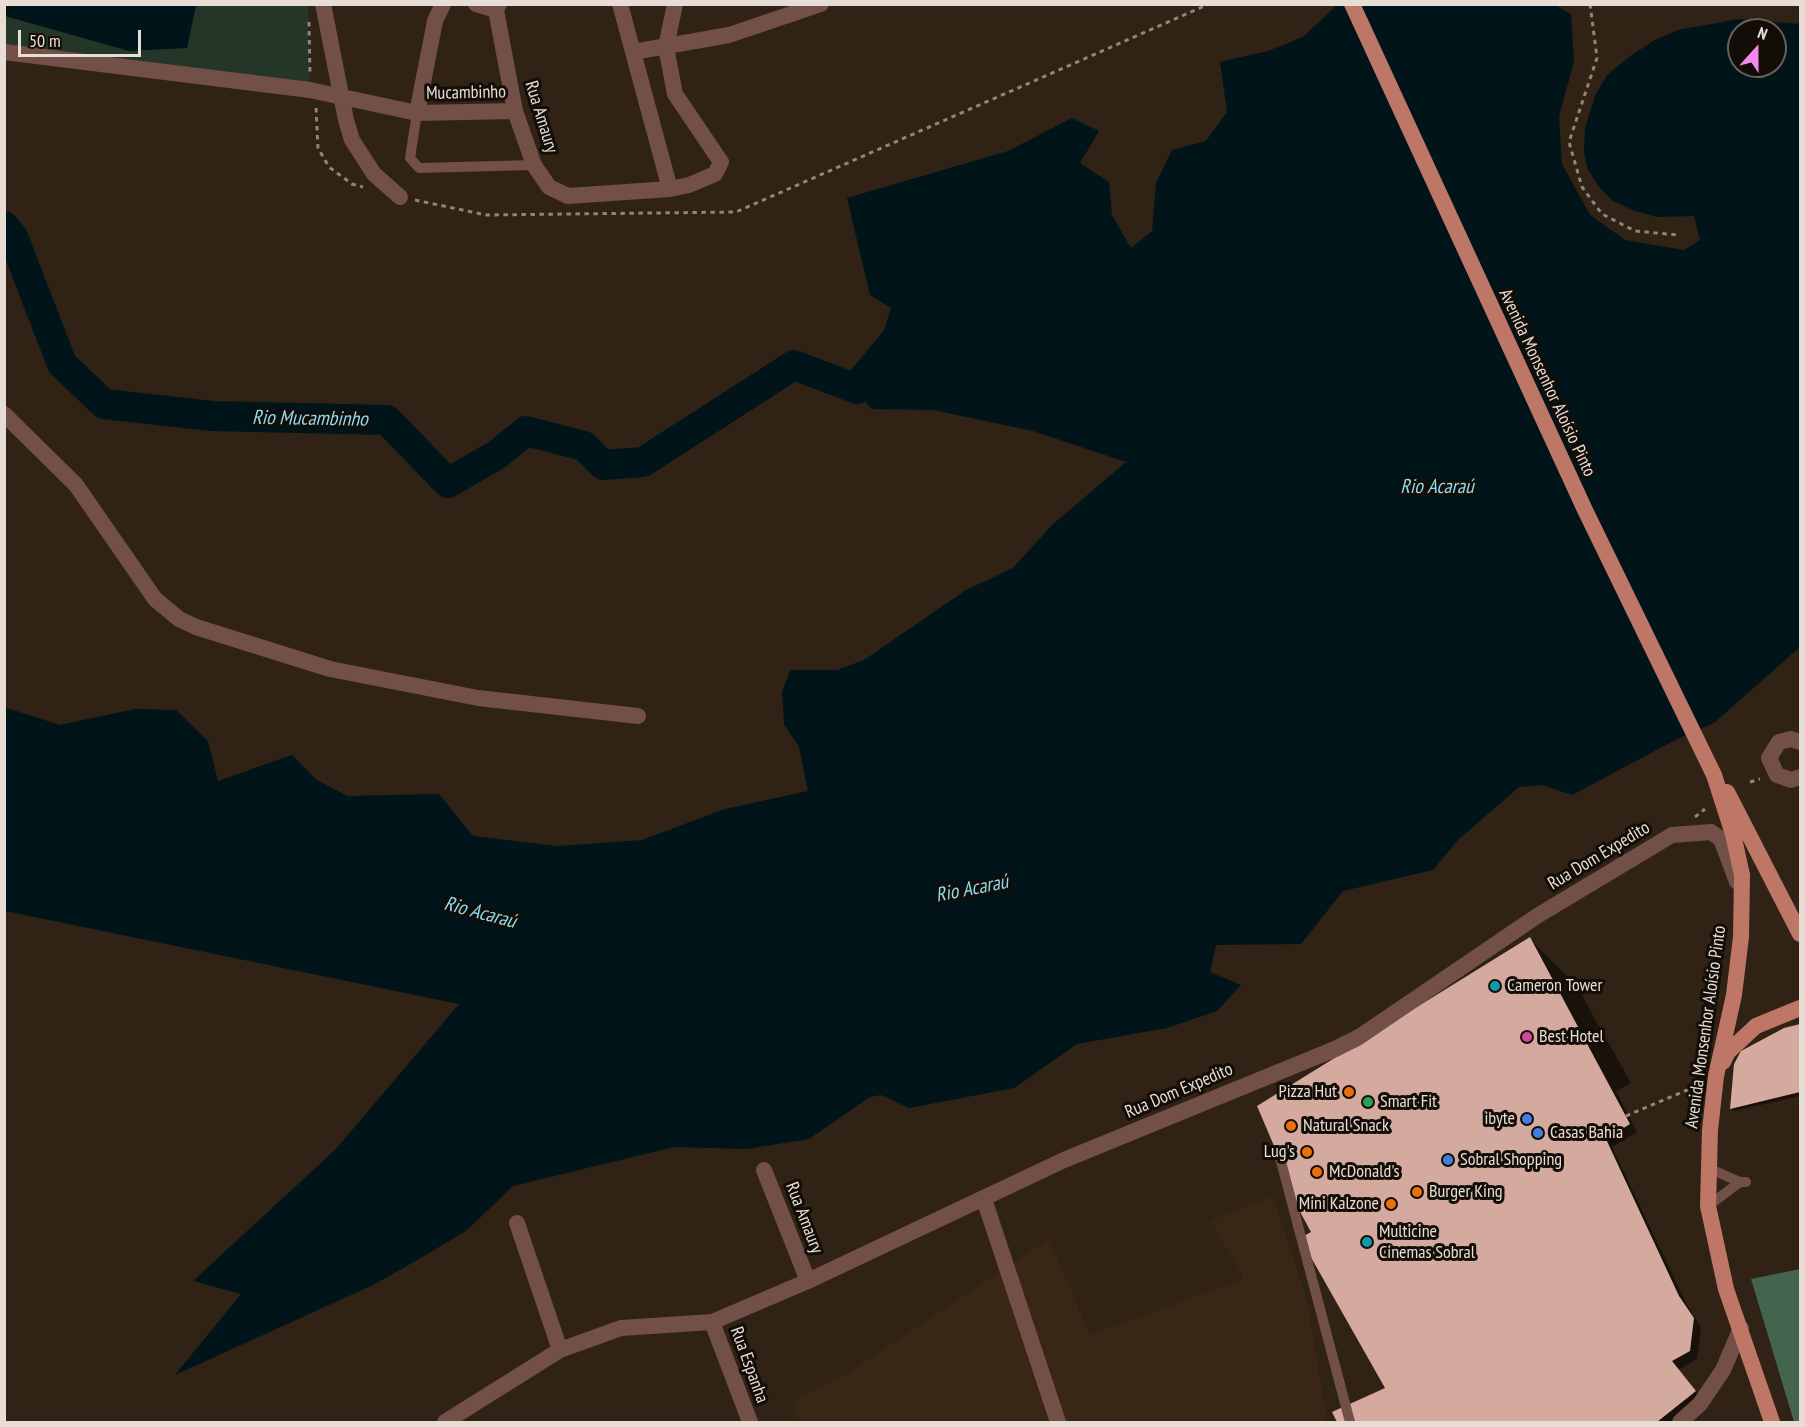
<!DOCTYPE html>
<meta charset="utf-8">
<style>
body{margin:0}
#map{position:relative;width:1805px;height:1427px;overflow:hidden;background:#302215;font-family:"PT Sans Narrow",sans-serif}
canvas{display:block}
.frame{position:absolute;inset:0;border:6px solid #e8ddd5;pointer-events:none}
.north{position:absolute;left:1727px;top:18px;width:60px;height:60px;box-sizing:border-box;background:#130d07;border:2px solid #686059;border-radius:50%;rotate:21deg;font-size:16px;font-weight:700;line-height:24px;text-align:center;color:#e8ddd5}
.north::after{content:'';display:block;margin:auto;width:21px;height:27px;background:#f788eb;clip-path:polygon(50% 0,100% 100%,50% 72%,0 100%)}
.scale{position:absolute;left:18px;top:30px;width:123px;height:27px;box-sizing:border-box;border:3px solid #e8ddd5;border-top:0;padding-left:8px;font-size:18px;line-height:21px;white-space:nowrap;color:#e8ddd5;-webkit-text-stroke:4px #130d07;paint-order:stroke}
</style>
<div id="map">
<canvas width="1805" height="1427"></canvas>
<div class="frame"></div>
<div class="north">N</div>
<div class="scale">50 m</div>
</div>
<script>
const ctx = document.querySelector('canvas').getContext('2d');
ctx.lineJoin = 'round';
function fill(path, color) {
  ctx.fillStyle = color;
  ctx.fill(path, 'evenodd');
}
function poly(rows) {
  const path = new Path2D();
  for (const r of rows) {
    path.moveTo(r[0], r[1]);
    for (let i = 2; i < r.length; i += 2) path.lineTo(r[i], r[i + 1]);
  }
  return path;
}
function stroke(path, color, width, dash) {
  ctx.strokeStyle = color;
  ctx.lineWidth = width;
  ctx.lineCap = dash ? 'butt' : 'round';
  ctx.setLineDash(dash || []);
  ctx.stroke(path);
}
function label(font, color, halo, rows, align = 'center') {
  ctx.font = font + ' "PT Sans Narrow",sans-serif';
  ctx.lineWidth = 6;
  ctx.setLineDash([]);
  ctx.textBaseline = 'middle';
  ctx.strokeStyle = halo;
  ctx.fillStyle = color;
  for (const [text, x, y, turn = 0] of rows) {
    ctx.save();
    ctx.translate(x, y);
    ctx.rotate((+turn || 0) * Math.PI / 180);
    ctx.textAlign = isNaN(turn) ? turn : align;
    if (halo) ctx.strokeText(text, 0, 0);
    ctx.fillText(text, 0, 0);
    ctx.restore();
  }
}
const built = poly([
 [1273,1196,1307,1301,1327,1422,800,1422,791,1403,843,1376,1049,1239,1090,1335,1243,1279,1211,1220]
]);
const green = poly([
 [4,5,308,5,310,90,5,52]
]);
const forest = poly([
 [1800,1269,1800,1422,1794,1422,1751,1279]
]);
const water = poly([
 [5,4,196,4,196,5,187,48,129,51,5,16],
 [1337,5,1555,5,1571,14,1574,62,1559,116,1562,164,1590,215,1625,240,1684,250,1700,240,1694,216,1657,217,1632,210,1613,201,1600,188,1588,170,1584,151,1585,128,1595,96,1607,75,1629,57,1653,41,1678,30,1739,19,1800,24,1800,647,1714,723,1677,739,1572,795,1542,785,1519,787,1458,840,1433,870,1343,891,1301,944,1216,945,1210,972,1241,985,1217,1011,1167,1028,1077,1044,1014,1088,909,1108,881,1095,870,1097,809,1139,747,1149,674,1147,513,1186,466,1231,419,1259,373,1285,175,1375,241,1294,193,1281,336,1149,459,1004,5,911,4,707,60,725,135,709,176,710,208,741,218,781,292,755,317,780,347,796,439,794,473,836,558,846,642,840,725,809,808,791,799,747,784,724,782,692,790,670,837,670,864,660,966,590,1013,568,1052,525,1126,462,1033,431,933,410,871,409,847,375,884,330,891,308,870,295,847,198,1008,151,1072,118,1099,131,1080,163,1109,182,1112,215,1131,248,1152,231,1156,183,1172,150,1206,141,1227,112,1220,62,1268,51,1303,37],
 [1739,30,1775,30,1775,66,1739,66]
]);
const shadow = poly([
 [1529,938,1578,987,1599,1027,1596,1029,1608,1042,1631,1083,1616,1091,1637,1132,1612,1147,1687,1305,1701,1327,1697,1359,1678,1370,1703,1399,1674,1422,1338,1422,1334,1413,1387,1389,1313,1233],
 [1800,1025,1800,1096,1734,1111,1731,1108,1784,1029]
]);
const river = poly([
 [4,226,13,237,62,364,104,404,212,416,387,420,448,483,498,454,526,431,584,446,603,465,643,462,794,365,857,389]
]);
const building = poly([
 [1530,937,1630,1124,1606,1139,1679,1296,1694,1318,1690,1351,1672,1361,1696,1391,1657,1422,1337,1422,1332,1412,1385,1388,1300,1238,1311,1232,1286,1186,1289,1181,1257,1106],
 [1800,1024,1800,1092,1730,1109,1734,1064,1741,1051,1784,1028]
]);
const path = poly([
 [1590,4,1597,58,1569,142,1582,187,1602,214,1635,231,1678,235],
 [309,22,310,76],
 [316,108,318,148,329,167,352,184,363,187],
 [415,200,486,215,736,212,1209,4],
 [1750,782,1760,779],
 [1695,817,1705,809],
 [1626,1116,1699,1085]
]);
const service = poly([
 [417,113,410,158,419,168,534,165],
 [1279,1154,1350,1422],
 [1708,1168,1740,1182,1746,1182],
 [1708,1206,1740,1182]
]);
const minor = poly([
 [323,4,346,120,352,140,374,174,400,197],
 [476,4,496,10],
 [499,4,496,10,515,111,534,165,549,187,568,196,670,189],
 [620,4,670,189,689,185,715,174,721,162,675,94,666,47,675,4],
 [4,52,310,90,417,113,515,111],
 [633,52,729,35,821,4],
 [417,113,435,21,443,4],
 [4,414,76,485,155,599,179,619,196,627,330,669,478,698,638,716],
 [1800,742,1791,739,1779,742,1769,758,1777,775,1791,780,1800,777],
 [764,1170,808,1281],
 [984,1199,1058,1422],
 [517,1223,560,1350],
 [712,1322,750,1422],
 [445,1422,560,1350,621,1328,712,1322,808,1281,1064,1160,1335,1049,1359,1037,1537,916,1672,835,1711,832,1721,839,1737,882]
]);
const tertiary = poly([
 [1680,1422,1700,1404,1723,1370,1741,1328]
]);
const primary = poly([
 [1352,4,1585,510,1714,775,1733,834,1742,875,1741,937,1734,995,1716,1076,1710,1130,1708,1206,1726,1289,1772,1422],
 [1727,792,1800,934],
 [1723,1062,1728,1052,1756,1026,1800,1008]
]);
const markers = [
 [1495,986,6,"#0f9aa8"],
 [1527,1037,6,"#d1479c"],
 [1349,1092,6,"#e8710a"],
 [1368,1102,6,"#2e9e5b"],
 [1527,1119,6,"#3f7fe0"],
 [1291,1126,6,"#e8710a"],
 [1538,1133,6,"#3f7fe0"],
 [1307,1152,6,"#e8710a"],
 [1448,1160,6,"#3f7fe0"],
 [1317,1172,6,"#e8710a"],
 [1417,1192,6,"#e8710a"],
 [1391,1204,6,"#e8710a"],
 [1367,1242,6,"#0f9aa8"]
];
const streetNames = [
 ["Mucambinho",466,93,-1],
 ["Rua Amaury",541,117,73],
 ["Avenida Monsenhor Aloísio Pinto",1547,383,65],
 ["Rua Dom Expedito",1599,856,-31],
 ["Avenida Monsenhor Aloísio Pinto",1706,1027,-82],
 ["Rua Dom Expedito",1179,1091,-23],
 ["Rua Amaury",804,1218,69],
 ["Rua Espanha",749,1365,70]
];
const poiNames = [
 ["Cameron Tower",1507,986],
 ["Best Hotel",1539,1037],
 ["Pizza Hut",1337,1092,"right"],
 ["Smart Fit",1380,1102],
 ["ibyte",1515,1119,"right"],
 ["Natural Snack",1303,1126],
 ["Casas Bahia",1550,1133],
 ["Lug's",1295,1152,"right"],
 ["Sobral Shopping",1460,1160],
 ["McDonald's",1329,1172],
 ["Burger King",1429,1192],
 ["Mini Kalzone",1379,1204,"right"],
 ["Multicine",1379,1232],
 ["Cinemas Sobral",1379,1253]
];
const waterNames = [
 ["Rio Mucambinho",310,419,1],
 ["Rio Acaraú",1437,487],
 ["Rio Acaraú",972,889,-11],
 ["Rio Acaraú",480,913,15]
];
fill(built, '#3a2615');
fill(green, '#233628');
fill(forest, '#45644d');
fill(water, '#001419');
fill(shadow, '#0007');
stroke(river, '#001419', 30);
fill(building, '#d4aa9f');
stroke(path, '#91857a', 3, [4.5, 4.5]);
stroke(service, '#724f47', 10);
stroke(minor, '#724f47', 16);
stroke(tertiary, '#724f47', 16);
stroke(primary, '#be7667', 16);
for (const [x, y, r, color] of markers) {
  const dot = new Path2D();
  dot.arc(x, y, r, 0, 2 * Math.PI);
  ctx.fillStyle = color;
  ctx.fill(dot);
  stroke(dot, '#130d07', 2);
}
label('18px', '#e8ddd5', '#130d07', streetNames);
label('18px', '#e8ddd5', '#130d07', poiNames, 'left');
label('italic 20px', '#8bdaed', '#130d07', waterNames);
</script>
